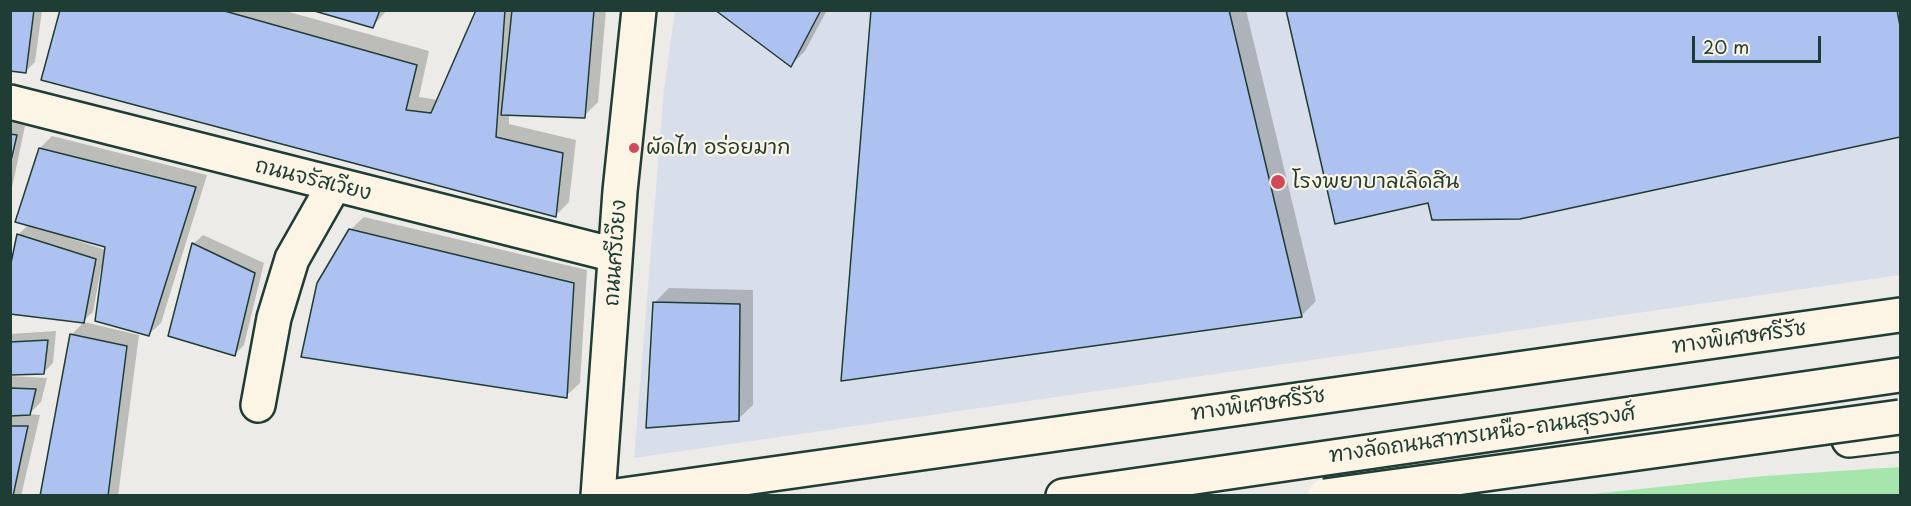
<!DOCTYPE html>
<meta charset="utf-8">
<style>
body{margin:0}
#map{position:relative;width:1911px;height:506px;overflow:hidden;background:#ecebe7;font-family:"Playpen Sans",sans-serif}
canvas{display:block}
.frame{position:absolute;inset:0;border:12px solid #1f3d34;pointer-events:none}
.scale{position:absolute;left:1692px;top:36px;width:129px;height:27px;box-sizing:border-box;border:3px solid #1f3d34;border-top:0;padding-left:8px;font-size:18px;line-height:21px;white-space:nowrap;color:#1f3d34;-webkit-text-stroke:4px #fcf5e5;paint-order:stroke}
</style>
<div id="map">
<canvas width="1911" height="506"></canvas>
<div class="frame"></div>
<div class="scale">20 m</div>
</div>
<script>
const ctx = document.querySelector('canvas').getContext('2d');
ctx.lineJoin = 'round';
function fill(path, color) {
  ctx.fillStyle = color;
  ctx.fill(path, 'evenodd');
}
function poly(rows) {
  const path = new Path2D();
  for (const r of rows) {
    path.moveTo(r[0], r[1]);
    for (let i = 2; i < r.length; i += 2) path.lineTo(r[i], r[i + 1]);
  }
  return path;
}
function stroke(path, color, width, dash) {
  ctx.strokeStyle = color;
  ctx.lineWidth = width;
  ctx.lineCap = dash ? 'butt' : 'round';
  ctx.setLineDash(dash || []);
  ctx.stroke(path);
}
function label(font, color, halo, rows, align = 'center') {
  ctx.font = font + ' "Playpen Sans","Playpen Sans Thai",sans-serif';
  ctx.lineWidth = 4.5;
  ctx.setLineDash([]);
  ctx.textBaseline = 'middle';
  ctx.strokeStyle = halo;
  ctx.fillStyle = color;
  for (const [text, x, y, turn = 0] of rows) {
    ctx.save();
    ctx.translate(x, y);
    ctx.rotate((+turn || 0) * Math.PI / 180);
    ctx.textAlign = isNaN(turn) ? turn : align;
    if (halo) ctx.strokeText(text, 0, 0);
    ctx.fillText(text, 0, 0);
    ctx.restore();
  }
}
const built = poly([
 [675,11,1900,11,1900,275,634,458,664,89]
]);
const green = poly([
 [1900,467,1900,495,1583,495,1764,476]
]);
const shadow = poly([
 [10,10,42,10,35,62,26,71],
 [62,10,282,10,429,51,419,97,439,100,478,10,606,10,598,102,584,116,509,114,509,124,576,140,569,202,555,216],
 [317,10,387,10,373,26],
 [717,10,827,10,805,51,791,65],
 [873,10,1246,10,1316,301,1302,315,843,379],
 [1288,10,1900,10,1900,135,1520,218,1429,201],
 [10,122,25,126,10,197],
 [52,136,207,175,161,323,148,335,104,268,101,268,93,312,83,321,10,275,19,234,29,224,40,148],
 [70,236,107,246,106,250,69,238],
 [364,217,587,270,580,383,566,396,350,230],
 [203,235,264,263,244,345,235,354,193,244],
 [669,288,753,290,753,405,738,419,654,303],
 [84,322,139,335,118,496,42,496,71,335],
 [56,331,53,363,43,373,10,374,10,334],
 [10,376,47,378,41,402,29,414,40,415,21,496,10,496]
]);
const building = poly([
 [10,10,34,10,26,73,10,71,10,10],
 [60,10,221,10,417,65,406,110,431,113,476,10,505,10,496,137,563,153,556,217,41,80,60,10],
 [311,10,380,10,373,28,311,10],
 [512,10,594,10,585,118,501,115,512,10],
 [715,10,821,10,791,67,715,10],
 [871,10,1229,10,1302,317,841,381,871,10],
 [1286,10,1897,10,1900,26,1900,137,1520,219,1432,220,1428,203,1335,224,1286,10],
 [10,134,17,135,10,165,10,134],
 [39,148,196,187,149,336,95,321,105,247,15,222,39,148],
 [349,229,574,283,567,398,301,357,317,283,349,229],
 [17,234,96,259,84,323,10,314,10,268,17,234],
 [192,243,255,273,235,356,168,336,192,243],
 [653,302,740,304,739,421,646,428,653,302],
 [70,334,127,346,108,496,40,496,70,334],
 [48,340,44,374,10,375,10,342,48,340],
 [10,388,36,389,30,415,10,416,10,388],
 [10,426,28,426,13,496,10,496,10,426]
]);
const street = poly([
 [258,405,274,318,292,259,334,185]
]);
const secondary = poly([
 [10,102,615,255],
 [1849,440,1900,434],
 [598,496,620,191,639,10],
 [1063,496,1900,375]
]);
const highway = poly([
 [616,496,1900,315]
]);
const highwayBridge = poly([
 [1325,496,1900,417]
]);
const markers = [
 [634,148,6,"#d1495b"],
 [1278,182,8,"#d1495b"]
];
const poiNames = [
 ["ผัดไท อร่อยมาก",646,148],
 ["โรงพยาบาลเลิดสิน",1292,182]
];
const streetNames = [
 ["ถนนจรัสเวียง",313,180,14],
 ["ถนนศรีเวียง",616,253,-86],
 ["ทางพิเศษศรีรัช",1739,338,-8],
 ["ทางพิเศษศรีรัช",1258,405,-8],
 ["ทางลัดถนนสาทรเหนือ-ถนนสุรวงศ์",1482,435,-8]
];
fill(built, '#d9dfea');
fill(green, '#a6e5ac');
fill(shadow, '#0003');
fill(building, '#aec2f1');
stroke(building, '#1f3d34', 1.5);
stroke(street, '#1f3d34', 38);
stroke(secondary, '#1f3d34', 38);
stroke(highway, '#1f3d34', 38);
stroke(street, '#fcf5e5', 33);
stroke(secondary, '#fcf5e5', 33);
stroke(highway, '#fcf5e5', 33);
stroke(highwayBridge, '#1f3d34', 38, []);
stroke(highwayBridge, '#fcf5e5', 33);
for (const [x, y, r, color] of markers) {
  const dot = new Path2D();
  dot.arc(x, y, r, 0, 2 * Math.PI);
  ctx.fillStyle = color;
  ctx.fill(dot);
  stroke(dot, '#fcf5e5', 2);
}
label('21px', '#1f3d34', '#fcf5e5', poiNames, 'left');
label('21px', '#1f3d34', '#fcf5e5', streetNames);
</script>
